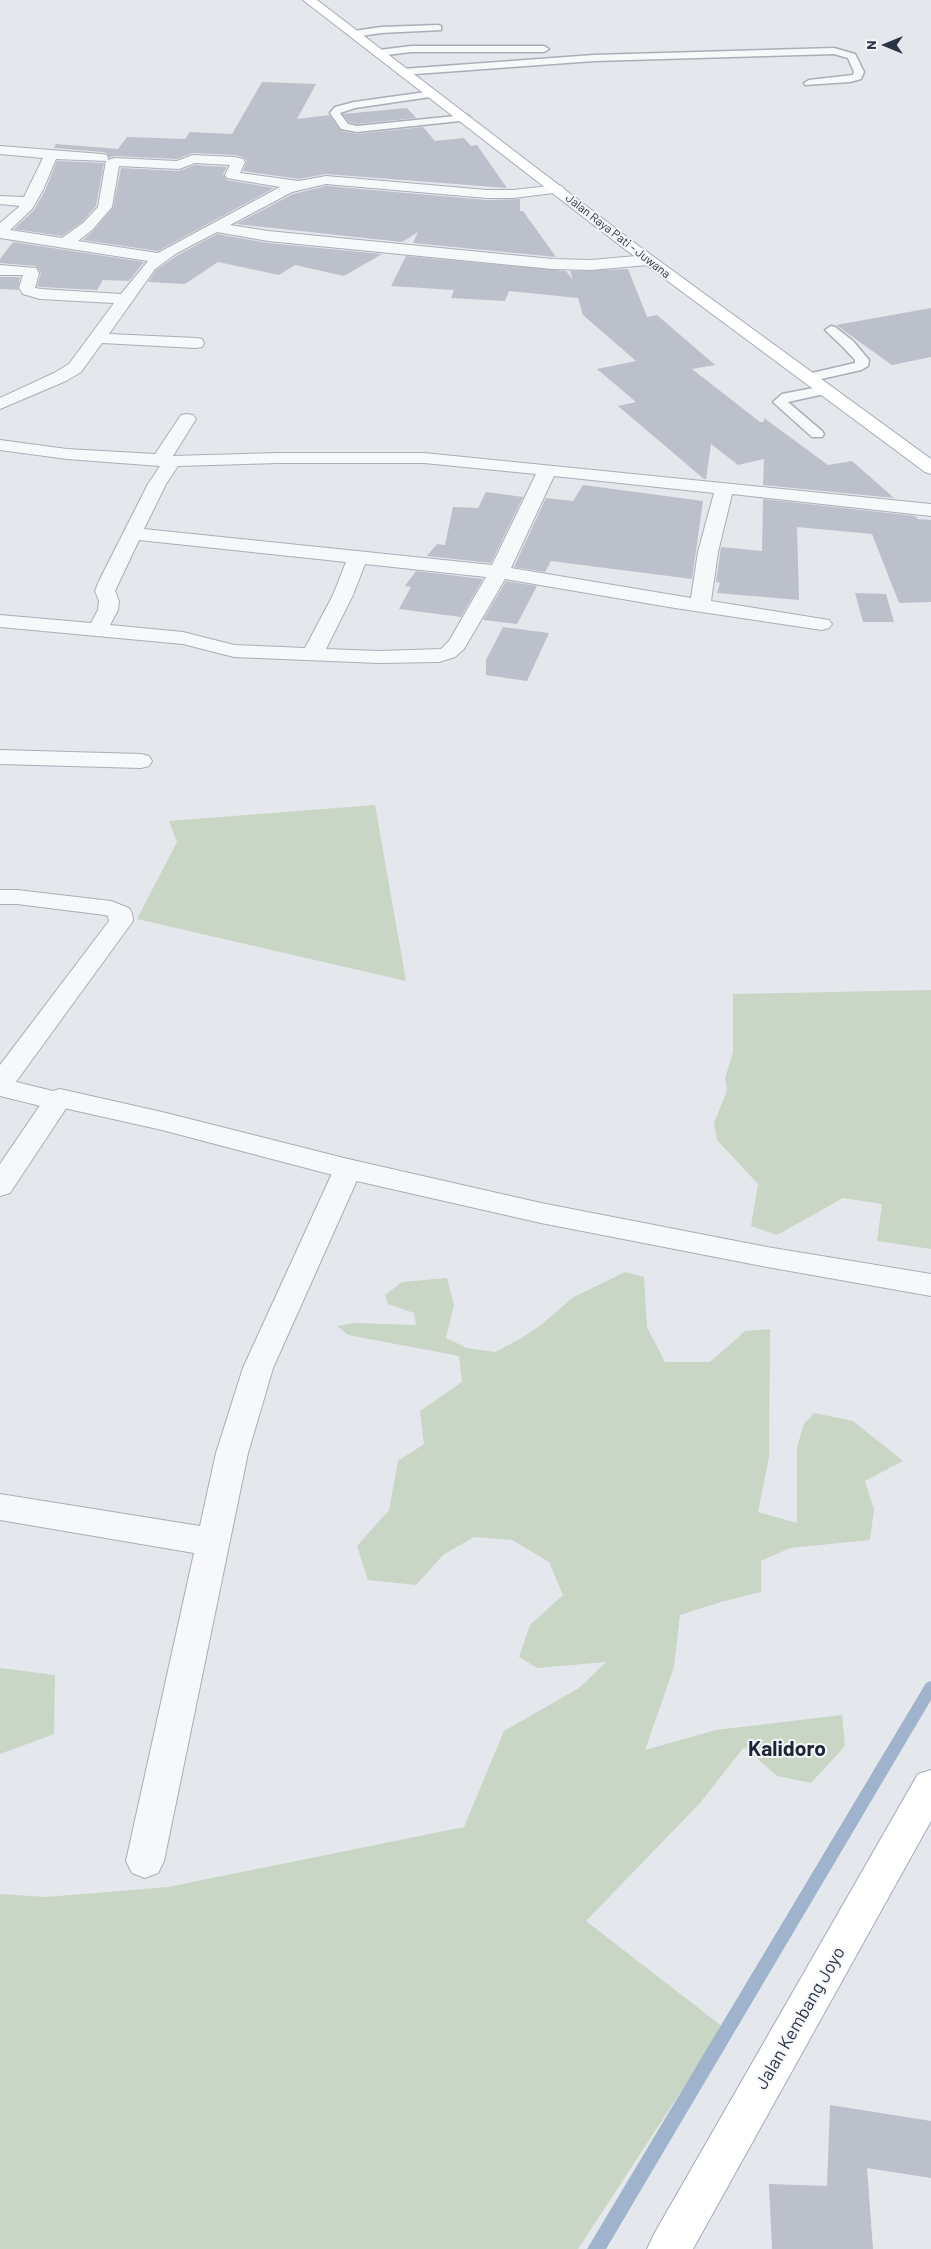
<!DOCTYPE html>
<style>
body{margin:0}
#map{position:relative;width:931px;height:2249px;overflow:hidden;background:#e4e7ec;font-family:Barlow,sans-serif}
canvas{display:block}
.north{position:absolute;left:861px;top:20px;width:50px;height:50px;-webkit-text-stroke:4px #f4f6f9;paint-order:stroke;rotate:270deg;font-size:14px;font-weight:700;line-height:20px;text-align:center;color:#2b3445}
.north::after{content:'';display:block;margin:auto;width:18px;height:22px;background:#2b3445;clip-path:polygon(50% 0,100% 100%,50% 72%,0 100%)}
</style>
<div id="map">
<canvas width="931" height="2249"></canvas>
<div class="north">N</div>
</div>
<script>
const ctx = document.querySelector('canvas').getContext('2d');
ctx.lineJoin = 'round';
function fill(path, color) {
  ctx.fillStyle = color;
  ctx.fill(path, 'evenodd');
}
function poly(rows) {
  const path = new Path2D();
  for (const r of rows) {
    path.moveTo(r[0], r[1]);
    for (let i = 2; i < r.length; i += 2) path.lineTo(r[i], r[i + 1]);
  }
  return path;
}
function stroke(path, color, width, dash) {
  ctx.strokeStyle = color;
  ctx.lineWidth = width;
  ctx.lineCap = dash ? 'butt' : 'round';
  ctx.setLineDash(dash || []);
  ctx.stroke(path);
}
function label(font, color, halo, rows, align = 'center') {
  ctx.font = font + ' Barlow,sans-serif';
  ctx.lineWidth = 4;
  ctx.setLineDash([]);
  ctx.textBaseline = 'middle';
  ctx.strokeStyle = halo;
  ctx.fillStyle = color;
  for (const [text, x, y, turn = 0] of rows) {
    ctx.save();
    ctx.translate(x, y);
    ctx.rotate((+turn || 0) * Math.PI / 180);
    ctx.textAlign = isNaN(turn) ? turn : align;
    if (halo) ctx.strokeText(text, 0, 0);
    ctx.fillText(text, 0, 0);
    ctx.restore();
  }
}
const green = poly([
 [375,805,406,981,137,919,177,842,169,821],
 [931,990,931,1249,877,1241,882,1204,843,1198,777,1235,751,1226,758,1184,717,1140,714,1123,727,1091,725,1078,733,1052,733,994],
 [625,1272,644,1277,647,1327,665,1362,710,1362,745,1331,770,1329,769,1457,758,1512,797,1523,797,1447,804,1424,814,1413,853,1421,903,1461,865,1481,874,1509,870,1540,790,1548,761,1561,761,1592,721,1602,680,1615,674,1667,645,1750,716,1730,842,1715,845,1746,811,1783,777,1776,744,1747,700,1803,586,1921,723,2027,578,2249,0,2249,0,1894,46,1897,168,1887,464,1827,504,1731,579,1688,606,1662,537,1668,519,1657,530,1625,563,1595,549,1562,512,1540,474,1537,443,1555,416,1585,368,1580,357,1546,389,1510,398,1461,424,1444,420,1411,462,1382,459,1356,348,1335,337,1326,354,1323,416,1325,414,1313,388,1304,385,1295,402,1282,447,1278,454,1305,446,1338,467,1348,495,1352,520,1339,541,1325,572,1298],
 [0,1668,55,1675,54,1734,0,1754]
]);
const stream = poly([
 [931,1681,931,1700,606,2249,587,2249,926,1683,931,1681]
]);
const building = poly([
 [262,82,316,84,297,119,329,115,341,131,357,134,423,127,435,141,464,138,471,146,477,145,507,188,326,174,299,179,243,171,247,161,243,157,235,155,193,153,177,159,115,156,109,158,107,153,102,152,54,148,56,144,118,149,127,137,185,139,190,132,232,134],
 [407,108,416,118,357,124,349,122,343,114],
 [57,161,104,163,96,206,82,222,62,236,14,229,34,210,45,191],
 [195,165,227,167,223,174,227,180,274,188,158,251,83,240,94,230,113,208,121,168,179,171],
 [326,186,487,200,520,199,520,211,523,211,556,257,413,243,418,232,402,242,236,224,293,194],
 [217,234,268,243,382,254,344,276,295,265,279,275,218,262,185,284,148,282,156,270,178,255],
 [13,242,144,262,129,281,103,280,97,290,41,287,37,286,41,273,36,266,0,263,0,259],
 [406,256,566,271,573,280,570,271,628,269,647,317,657,315,715,365,692,369,760,422,764,422,764,418,828,465,852,461,894,498,763,485,764,459,738,465,711,444,706,479,704,479,618,406,636,402,597,369,636,361,583,315,578,298,509,291,505,301,451,298,454,290,391,286],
 [0,277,20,277,18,290,0,289],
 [931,308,931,357,892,365,836,325],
 [583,485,703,501,692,579,551,561,545,572,514,567,546,498,573,501],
 [486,492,523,497,491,563,427,556,437,544,445,545,453,507,478,508],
 [763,499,915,516,918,519,931,520,931,602,899,603,872,534,797,527,799,600,717,593,720,583,716,582,721,547,762,551],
 [416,571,483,579,461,617,399,609,411,587,405,586],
 [506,581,537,586,517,624,483,620],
 [855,593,886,594,894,622,863,622],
 [503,627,549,633,527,681,486,675,486,660],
 [830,2105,931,2121,931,2178,867,2168,873,2249,772,2249,769,2184,827,2186]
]);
const service = poly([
 [438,25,441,26,441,30,381,33,354,37,349,34,354,31,381,27,438,25],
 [411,46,544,46,549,49,544,52,411,52,379,56,374,53,379,50,411,46],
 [834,48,855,54,864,72,861,79,850,82,805,85,804,83,809,80,853,75,854,72,848,58,834,54,594,61,402,75,397,72,402,69,594,55,834,48],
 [433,91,438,94,437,96,355,108,340,113,348,124,357,126,465,115,469,116,469,120,357,132,341,129,330,113,335,107,354,102,433,91],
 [831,326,835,327,853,341,869,360,868,366,861,370,808,382,803,381,801,378,803,375,855,363,855,360,843,347,825,330,831,326],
 [824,386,829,387,831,390,829,393,788,402,822,431,824,434,822,437,812,437,773,402,782,394,824,386]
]);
const minor = poly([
 [0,146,102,154,107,155,108,160,115,158,177,161,193,155,235,157,243,159,245,162,240,173,299,181,326,176,487,190,513,190,557,185,562,186,564,189,562,192,513,198,487,198,326,184,292,192,230,225,268,231,552,259,591,260,648,255,653,257,656,260,653,263,648,265,591,270,552,269,268,241,217,232,177,253,155,269,109,334,196,338,202,339,204,343,202,347,196,348,102,343,81,372,66,381,0,409,0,398,54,373,69,364,114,303,40,299,23,294,19,288,23,275,0,275,0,265,36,268,39,273,35,288,41,289,121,294,148,261,0,238,0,223,20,206,0,204,0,196,24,197,43,158,0,154,0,146],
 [56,159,106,161,98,207,83,223,62,238,10,230,32,209,43,190,56,159],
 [195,163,230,165,225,175,227,178,280,187,158,253,78,241,93,229,112,207,119,166,179,169,195,163],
 [187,414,193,415,196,419,173,456,278,453,424,453,931,504,931,516,732,494,718,552,711,601,829,620,832,624,829,628,822,630,675,608,505,579,464,649,455,657,439,662,379,663,234,657,183,644,0,627,0,615,91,623,98,610,99,601,95,591,99,581,148,484,160,466,67,459,0,450,0,440,67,449,155,454,181,415,187,414],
 [278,463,424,463,536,474,492,565,144,529,166,484,178,466,278,463],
 [554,476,714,493,698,552,691,598,511,568,554,476],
 [139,540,346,562,333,595,305,648,234,645,183,632,110,625,118,610,119,601,115,591,139,540],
 [365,564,486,577,449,641,441,649,379,651,326,649,353,595,365,564],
 [0,750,141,754,149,756,152,761,149,766,141,768,0,764,0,750],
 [0,890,17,890,111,901,129,908,132,913,133,921,10,1090,0,1093,0,1065,109,921,108,916,105,915,17,904,0,904,0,890],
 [57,1092,67,1095,71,1101,10,1193,0,1196,0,1164,47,1095,57,1092],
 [348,1159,358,1162,362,1169,273,1368,248,1453,164,1861,158,1873,145,1878,132,1873,126,1861,194,1553,0,1520,0,1494,200,1526,216,1453,243,1368,334,1169,338,1162,348,1159]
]);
const tertiary = poly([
 [0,1078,53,1091,60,1089,162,1112,348,1159,541,1203,767,1247,931,1274,931,1296,767,1267,541,1223,348,1179,162,1130,64,1108,57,1110,0,1096,0,1078]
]);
const primary = poly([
 [303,0,317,0,632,241,931,459,931,474,925,472,622,247,303,0],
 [931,1770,931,1821,693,2249,647,2249,654,2234,918,1774,931,1770]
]);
const farStreetnames = [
 ["Jalan Raya Pati - Juwana",618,236,38]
];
const nearStreetnames = [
 ["Jalan Kembang Joyo",800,2018,-60]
];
const nearQuarternames = [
 ["Kalidoro",787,1749]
];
fill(green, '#c9d6c5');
fill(stream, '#9fb4cc');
fill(building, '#bbc0ca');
stroke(service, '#a9aeb7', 3);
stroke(minor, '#a9aeb7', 2);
stroke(tertiary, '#a9aeb7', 2);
stroke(primary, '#a3abb8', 2);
fill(service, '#f7f8fa');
fill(minor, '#f7f8fa');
fill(tertiary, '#f7f8fa');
fill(primary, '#fff');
label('12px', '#2b3445', '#f4f6f9', farStreetnames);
label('18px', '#2b3445', '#f4f6f9', nearStreetnames);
label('bold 21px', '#1d2536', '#f4f6f9', nearQuarternames);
</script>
